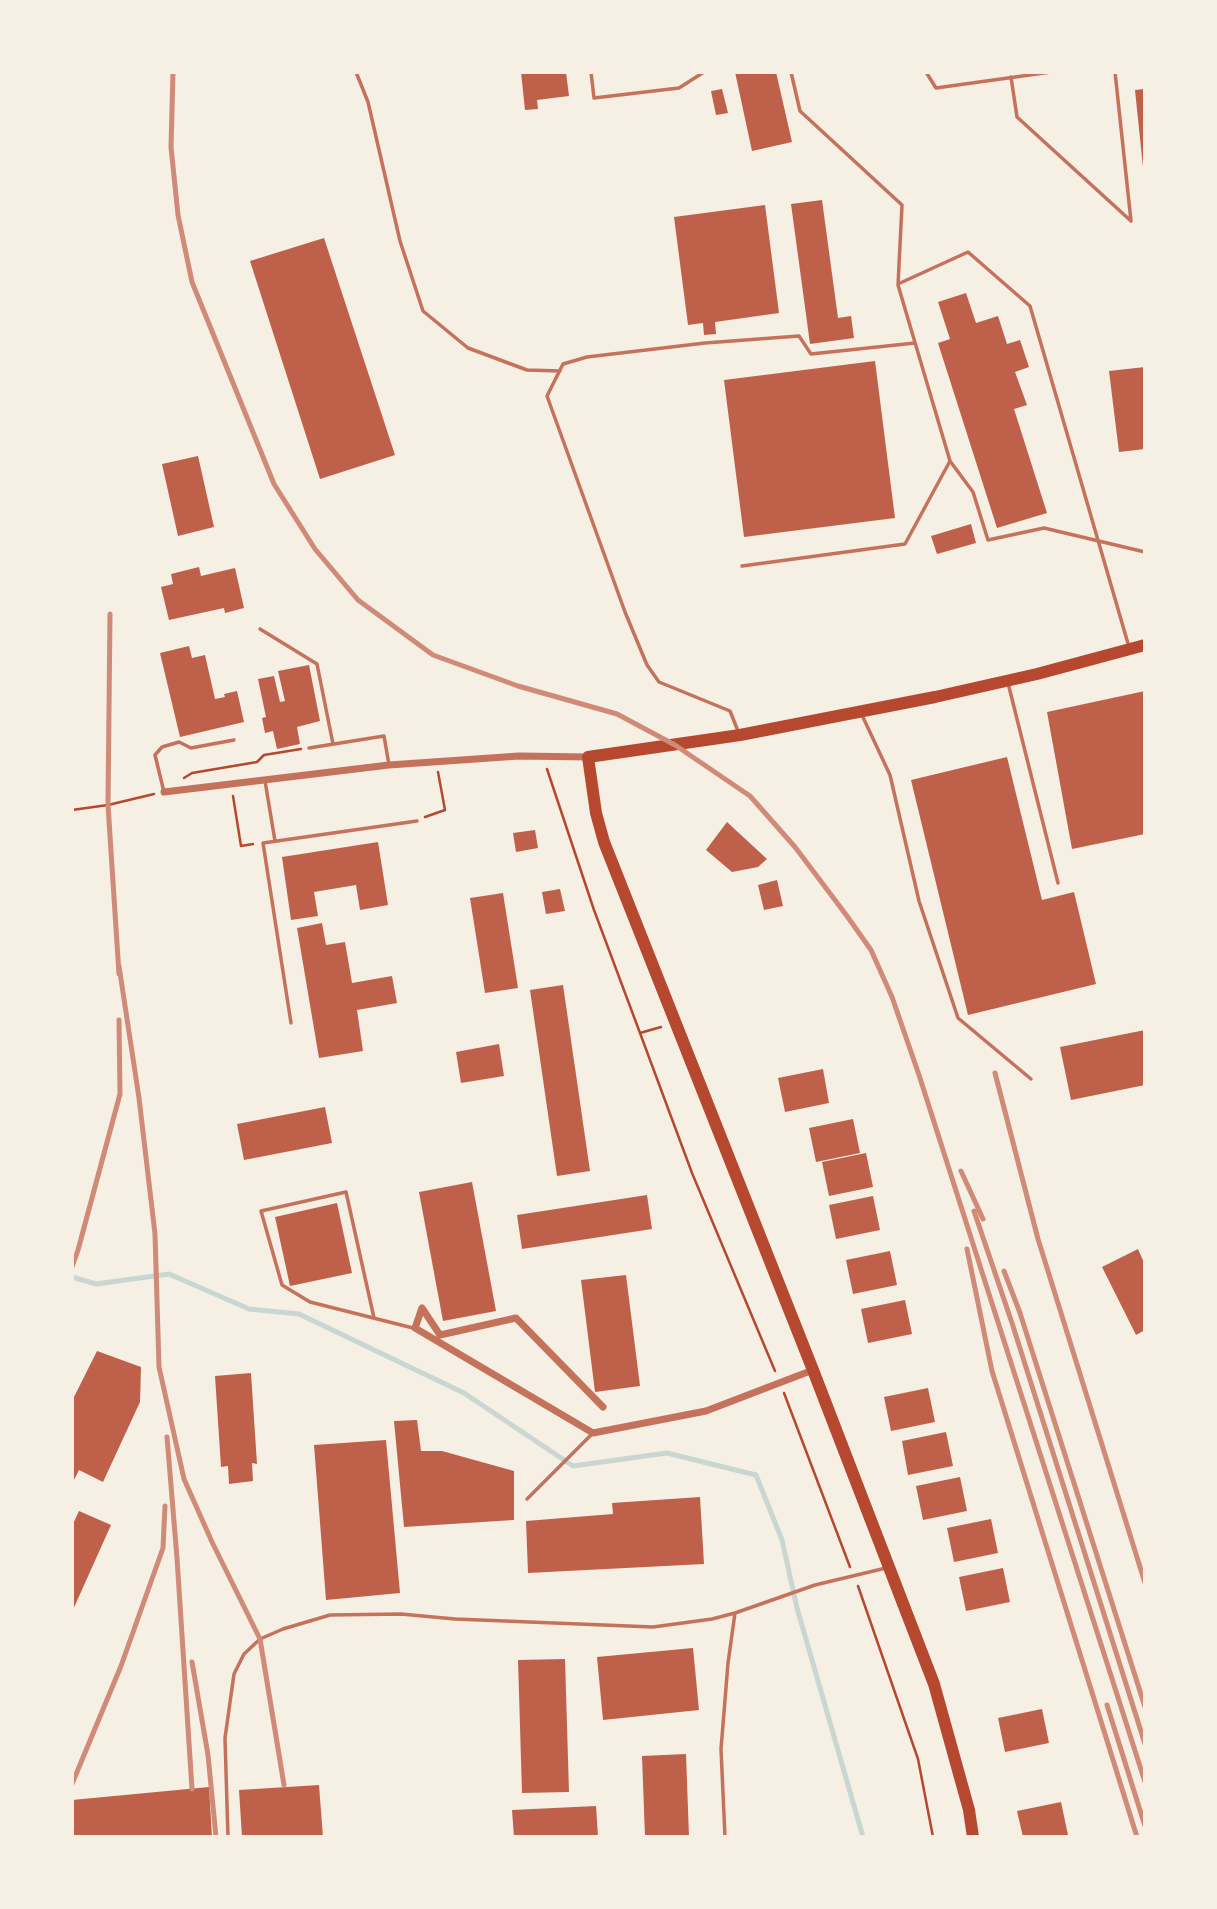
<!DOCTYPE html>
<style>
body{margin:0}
#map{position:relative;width:1217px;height:1909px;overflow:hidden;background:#f6efe4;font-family:"IBM Plex Sans",sans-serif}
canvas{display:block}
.frame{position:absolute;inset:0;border:74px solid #f6efe4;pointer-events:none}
</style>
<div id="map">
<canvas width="1217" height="1909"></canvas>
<div class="frame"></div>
</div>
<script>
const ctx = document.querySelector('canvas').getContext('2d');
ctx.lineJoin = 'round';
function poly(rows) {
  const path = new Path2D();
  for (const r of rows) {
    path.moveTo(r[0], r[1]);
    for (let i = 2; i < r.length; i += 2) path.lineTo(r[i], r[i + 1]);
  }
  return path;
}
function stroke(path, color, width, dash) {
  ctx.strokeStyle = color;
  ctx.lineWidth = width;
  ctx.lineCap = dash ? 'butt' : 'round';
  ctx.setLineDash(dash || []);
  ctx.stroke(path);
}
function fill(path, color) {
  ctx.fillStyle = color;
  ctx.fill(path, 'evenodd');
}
const stream = poly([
 [72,1277,96,1284,169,1274,249,1309,299,1314,464,1393,573,1466,667,1453,756,1475,782,1540,797,1608,863,1837]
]);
const building = poly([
 [521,72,566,72,569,96,537,100,538,109,525,110],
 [735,72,776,72,792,142,752,151],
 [722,89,728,113,716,115,711,91],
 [1145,89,1145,167,1143,167,1135,90],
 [822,200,838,318,851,316,854,338,810,344,791,204],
 [765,205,779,313,715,322,716,334,704,335,703,323,688,325,674,217],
 [324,238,395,455,320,479,250,261],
 [966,293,976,323,998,316,1007,344,1020,340,1029,367,1015,372,1027,405,1014,409,1047,513,997,528,938,343,950,339,938,302],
 [875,361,895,518,744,537,724,380],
 [1145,367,1145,449,1119,452,1109,371],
 [198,456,214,527,178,536,162,464],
 [971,524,976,543,937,554,931,536],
 [199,567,201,576,235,568,244,608,225,613,224,608,169,620,161,587,173,584,171,574],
 [189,646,192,658,205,655,215,699,225,697,224,694,237,691,244,722,180,737,160,653],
 [309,665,320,721,297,727,300,744,277,749,273,731,265,733,262,718,266,717,258,679,274,676,280,702,285,701,278,671],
 [1145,691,1145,834,1072,849,1047,712],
 [1007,757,1042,900,1074,892,1096,984,968,1015,911,780],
 [727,822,767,859,758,867,732,872,706,850],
 [535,830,538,848,516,852,513,833],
 [378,842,388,905,360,910,356,885,314,892,318,916,291,920,282,857],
 [777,880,783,906,764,910,758,885],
 [560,889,565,911,546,914,542,892],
 [503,893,518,988,485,993,470,898],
 [322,923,326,945,345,942,352,983,392,976,397,1003,357,1010,363,1051,319,1058,297,928],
 [563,985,590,1171,557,1176,530,990],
 [1145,1030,1145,1085,1071,1100,1060,1047],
 [499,1044,504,1076,461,1083,456,1052],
 [823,1069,829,1103,785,1112,778,1078],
 [325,1107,332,1143,244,1160,237,1124],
 [853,1119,860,1153,816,1162,809,1128],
 [866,1153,873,1187,829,1196,822,1162],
 [472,1182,496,1311,443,1321,419,1192],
 [647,1195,652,1229,522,1249,517,1215],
 [873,1196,880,1230,836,1239,829,1205],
 [337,1203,352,1273,290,1286,275,1217],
 [1138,1249,1145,1265,1145,1330,1136,1335,1102,1267],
 [890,1251,897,1285,853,1294,846,1260],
 [626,1275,640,1386,595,1392,581,1280],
 [905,1300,912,1334,868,1343,861,1309],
 [97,1351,141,1367,140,1402,103,1482,79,1470,72,1484,72,1401],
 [251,1373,257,1464,252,1463,253,1481,229,1484,228,1466,221,1467,215,1376],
 [928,1388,935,1422,891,1431,884,1397],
 [417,1420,421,1451,442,1451,514,1471,514,1520,404,1527,394,1421],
 [946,1432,953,1466,908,1475,902,1441],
 [386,1440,400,1593,326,1600,314,1445],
 [960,1477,967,1511,923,1520,916,1486],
 [700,1497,704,1564,528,1573,526,1521,613,1514,612,1503],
 [79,1511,111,1525,72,1612,72,1526],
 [991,1519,998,1553,954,1562,947,1528],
 [1003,1568,1010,1602,966,1611,959,1577],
 [693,1648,699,1710,603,1720,597,1657],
 [565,1659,569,1792,522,1793,518,1660],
 [1042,1709,1049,1743,1005,1752,998,1718],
 [686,1754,689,1837,645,1837,642,1756],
 [319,1785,323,1837,242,1837,239,1790],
 [209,1787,212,1837,74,1837,72,1800],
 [1061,1802,1068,1835,1058,1837,1023,1837,1017,1811],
 [596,1806,598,1837,514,1837,512,1810]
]);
const path = poly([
 [547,769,594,910,640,1033],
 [184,778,192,773,257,762,264,755,301,749],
 [233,796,241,846,253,844],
 [72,810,108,805,154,794],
 [425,817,445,810,438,772],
 [661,1027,640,1033,692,1173,775,1371],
 [784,1393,850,1567],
 [858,1586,918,1759,933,1837]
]);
const service = poly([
 [356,72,368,102,400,241,423,311,468,348,527,370,560,371],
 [591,72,594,98,679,88,704,72],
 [926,72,936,88,1051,72],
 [1011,77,1017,117,1131,221,1115,72],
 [898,284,968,252,1030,306,1129,647],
 [950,461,973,492,988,540,1044,528,1145,552],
 [742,566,905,544,950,461,898,285,902,205,800,111,791,72],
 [260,629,317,664,333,744],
 [1008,683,1058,883],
 [861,713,890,775,919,901,958,1018,1031,1079],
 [738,731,730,711,659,682,647,665,625,612,547,396,563,364,587,357,705,343,799,336,811,354,915,343],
 [309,748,384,736,389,765],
 [265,781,275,841],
 [164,792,155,755,162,747,179,742,191,748,234,740],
 [291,1023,263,843,417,821],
 [374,1318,346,1192,261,1211,282,1285,310,1302,413,1328],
 [527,1499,593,1433],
 [228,1837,225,1738,234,1674,244,1654,260,1639,283,1629,330,1615,401,1614,455,1619,653,1627,712,1619,735,1613],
 [725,1837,721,1749,728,1663,735,1613,815,1585,886,1568]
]);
const minor = poly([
 [164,792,389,765,519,756,588,757],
 [603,1407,516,1318,440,1335,422,1308,415,1328,593,1433,706,1411,813,1370]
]);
const primary = poly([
 [973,1837,969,1810,934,1684,813,1370,604,842,596,813,588,757,740,735,935,697,1037,674,1145,645]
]);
const rail = poly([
 [173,72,171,147,178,215,192,282,274,484,315,549,358,600,433,655,518,686,617,714,675,745,750,796,795,847,847,916,871,950,892,997,919,1075,1145,1782],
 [110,614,108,805,119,974],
 [119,966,139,1098,155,1234,159,1367,184,1479,212,1542,260,1639,284,1785],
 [995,1073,1038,1239,1145,1583],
 [961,1171,983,1219],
 [974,1211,1012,1323,1145,1744],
 [967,1249,992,1371,1137,1837],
 [72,1267,78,1250,120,1094,119,1020],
 [1004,1271,1020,1313,1145,1707],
 [167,1437,177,1558,192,1789],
 [192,1662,208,1755,216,1837],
 [1107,1705,1145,1826],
 [72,1784,121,1666,163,1548,165,1506]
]);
stroke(stream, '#c9d6d2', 5);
fill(building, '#bf614a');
stroke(path, '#b5482f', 2.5);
stroke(service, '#c5725c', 3.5);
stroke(minor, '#c5725c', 7);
stroke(primary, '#b5482f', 12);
stroke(rail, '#cf8b77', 5);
</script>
